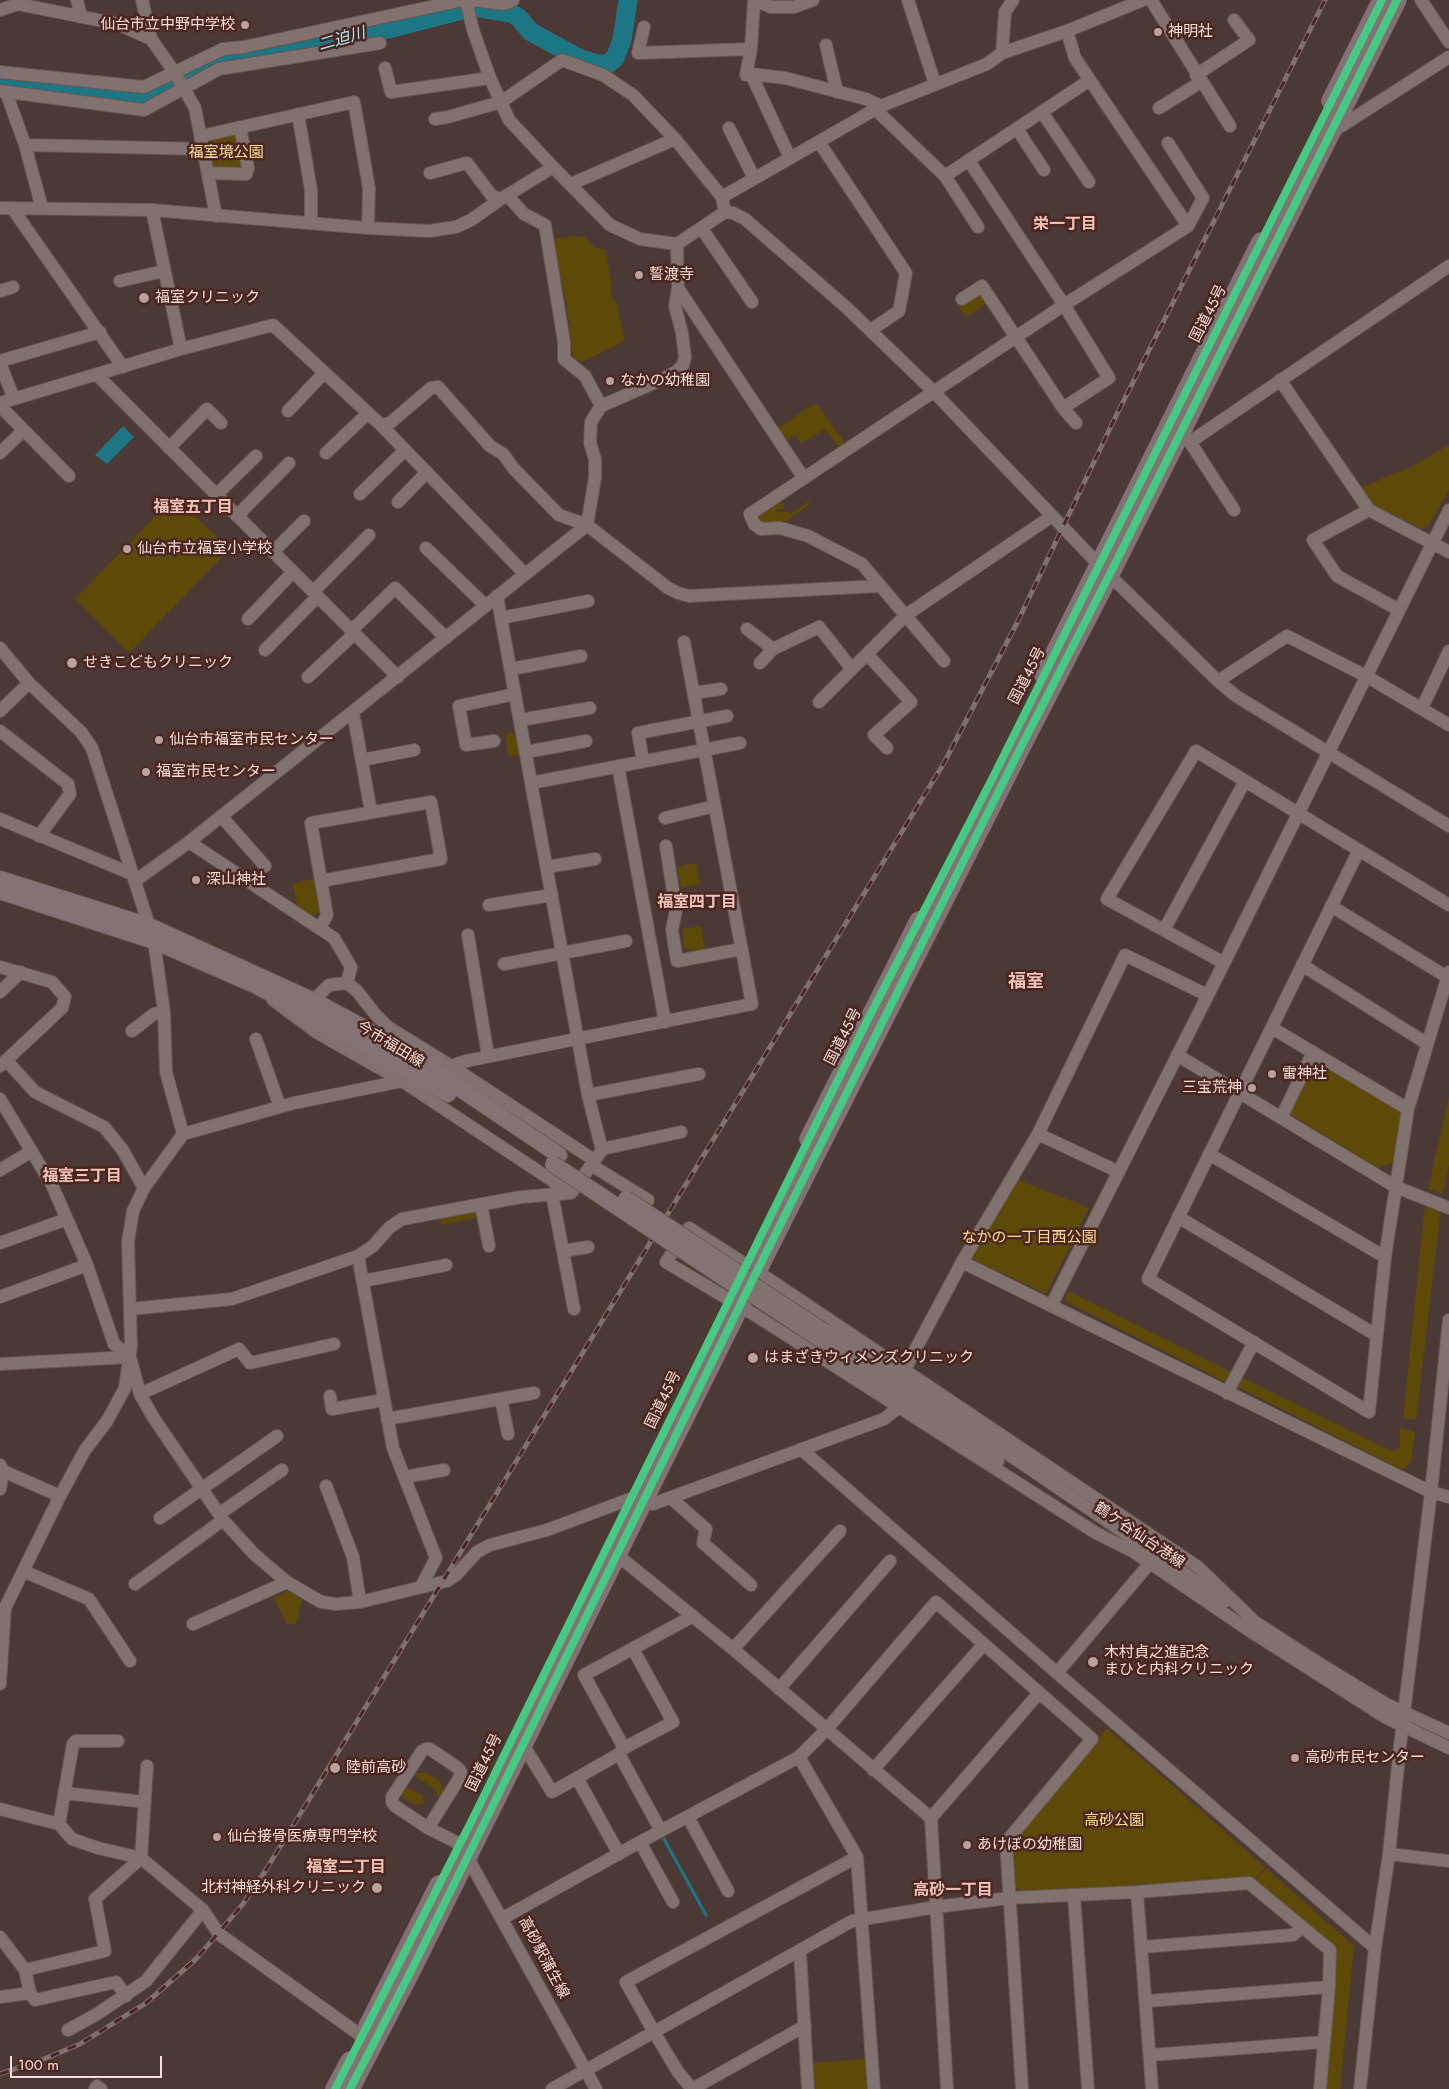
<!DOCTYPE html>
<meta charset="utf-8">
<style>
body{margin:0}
#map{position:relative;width:1449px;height:2089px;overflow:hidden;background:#4c3834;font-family:Jost,sans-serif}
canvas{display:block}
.scale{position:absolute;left:10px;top:2056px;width:152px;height:22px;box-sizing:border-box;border:2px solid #f6ddd8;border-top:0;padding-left:6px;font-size:15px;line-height:18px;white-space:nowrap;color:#f6ddd8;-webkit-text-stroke:4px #4b2620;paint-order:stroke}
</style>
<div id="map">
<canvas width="1449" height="2089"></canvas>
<div class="scale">100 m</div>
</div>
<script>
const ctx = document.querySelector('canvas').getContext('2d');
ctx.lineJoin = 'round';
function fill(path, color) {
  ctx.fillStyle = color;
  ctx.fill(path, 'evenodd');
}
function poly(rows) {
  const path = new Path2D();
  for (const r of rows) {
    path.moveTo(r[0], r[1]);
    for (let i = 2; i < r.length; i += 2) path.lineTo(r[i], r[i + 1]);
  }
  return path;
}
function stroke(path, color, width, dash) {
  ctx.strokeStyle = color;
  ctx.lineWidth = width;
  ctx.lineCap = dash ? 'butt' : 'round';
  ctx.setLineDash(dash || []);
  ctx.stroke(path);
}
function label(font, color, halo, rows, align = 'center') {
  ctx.font = font + ' Jost,"Noto Sans JP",sans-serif';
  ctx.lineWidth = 5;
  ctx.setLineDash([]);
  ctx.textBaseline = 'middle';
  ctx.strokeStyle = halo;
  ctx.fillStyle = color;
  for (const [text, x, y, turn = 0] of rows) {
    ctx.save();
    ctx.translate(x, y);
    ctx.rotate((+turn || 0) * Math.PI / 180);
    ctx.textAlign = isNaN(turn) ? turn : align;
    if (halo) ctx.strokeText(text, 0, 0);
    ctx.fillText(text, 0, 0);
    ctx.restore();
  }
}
const green = poly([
 [238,130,244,171,211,171,206,142,211,136],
 [574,236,585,237,595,248,605,249,612,285,611,295,617,305,625,341,582,362,573,359,567,307,553,239],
 [980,292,989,302,966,317,958,306],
 [812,405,818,405,845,443,839,447,825,429,801,443,795,435,783,443,774,431],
 [1449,445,1449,490,1428,526,1422,529,1371,504,1360,488,1411,467],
 [174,497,230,549,129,653,75,599],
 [778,497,785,508,776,510,778,513,789,511,790,514,809,501,809,505,786,521,757,523,753,515],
 [520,732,523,754,509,756,505,734],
 [696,863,700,884,681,888,677,867],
 [313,879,320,911,313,916,298,909,293,884],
 [701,926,705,950,695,952,684,947,683,929],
 [1314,1059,1398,1109,1402,1118,1393,1163,1377,1168,1287,1112],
 [1449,1097,1449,1165,1443,1194,1428,1189],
 [1016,1179,1089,1208,1046,1294,972,1259],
 [1425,1206,1441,1208,1416,1420,1403,1418],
 [471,1209,477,1213,479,1218,442,1225,441,1214],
 [1068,1291,1233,1373,1227,1383,1065,1301],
 [1243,1378,1392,1451,1400,1448,1400,1428,1415,1432,1411,1462,1403,1470,1238,1387],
 [287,1591,302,1599,296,1624,287,1624,274,1598],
 [1107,1728,1265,1867,1255,1879,1253,1877,1225,1879,1049,1891,1021,1891,1016,1887,1013,1842],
 [416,1773,426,1773,440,1781,443,1790,440,1796,438,1796,434,1788,413,1775],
 [407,1787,423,1796,424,1804,415,1805,403,1798,401,1792],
 [1266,1868,1354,1946,1340,2089,1325,2089,1336,1958,1332,1946,1256,1880],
 [865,2059,868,2089,815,2089,813,2063]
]);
const water = poly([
 [123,426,134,437,107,464,95,455]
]);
const stream = poly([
 [664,1839,706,1915]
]);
const river = poly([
 [0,79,132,95,151,95,178,84,232,55,243,54,265,57,317,48,338,39,388,29,474,7,511,13,519,18,531,32,581,59,598,64,608,64,615,58,622,40,628,0]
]);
const minor = poly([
 [77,0,81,17],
 [142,0,151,39],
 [466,0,473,30,490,78,509,120,553,167,610,225,640,239,677,244,725,212,733,213,745,219,847,308,934,392,1099,565,1218,681,1236,696,1449,826],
 [470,0,505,4,513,0],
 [754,0,751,49,746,75,751,74,790,158],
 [754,0,771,7,794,7,813,0],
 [908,0,935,84],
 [1151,0,1230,126],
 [1421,0,1449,42],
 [0,10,18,4,118,24,151,39,175,73,195,108,216,216],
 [644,27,638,53,751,49],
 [826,45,837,92],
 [1002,53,1005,12,1013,0],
 [385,68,391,92,490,78],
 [0,72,144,87,223,49,244,47,463,0],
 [751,74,785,78,866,99,881,106],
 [1196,75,1249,40,1234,20],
 [0,91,144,110,219,69,380,43],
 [6,92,25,145,42,208],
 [1159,108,1201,82],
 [876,110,945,176],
 [1042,112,1089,182],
 [298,114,311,190,311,222],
 [435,119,448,117,501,102,562,60,603,75,633,95,675,139,722,197],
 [729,128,754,178],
 [1017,129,1044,170],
 [1332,132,1449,57],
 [201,136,354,102,369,188,368,228],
 [819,142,906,273,899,311,871,330],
 [1168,143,1203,198,1188,226],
 [25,145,204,149],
 [969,161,1064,305,1109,378,1063,408,1076,423],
 [208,173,246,174,248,168,240,127],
 [430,173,467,163,492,196,501,199],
 [571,184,675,139],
 [507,195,524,214,545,225,564,342,564,359,585,376,601,406],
 [0,208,152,210,368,228,429,231,456,227,471,220,501,199,553,167],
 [12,208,123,367],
 [152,210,181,349],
 [725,212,722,197,881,106,987,64,1002,53,1067,31,1143,0],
 [978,227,945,176,1090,80],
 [702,229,752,302],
 [120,281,164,271],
 [678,288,803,477],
 [0,291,13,287],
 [962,299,982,286,1063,408],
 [0,361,100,332],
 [0,363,14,399],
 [97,375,398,677],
 [1280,380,1369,510,1449,552],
 [0,403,181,349,273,325,381,425,390,423,431,388,438,387,490,446,503,454,514,469,559,515,587,525,668,588,678,593,689,596,879,586],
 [0,406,69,476],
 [288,411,324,373],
 [381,425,525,574],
 [169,448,207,409,221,423],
 [0,453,23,431],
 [326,453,368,413],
 [360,494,405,450],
 [216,495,256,456],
 [398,502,427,472],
 [1234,510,1190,442,1449,266],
 [1369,510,1313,540,1337,576,1399,610],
 [237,516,289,463],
 [426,548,486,606],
 [273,552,304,521],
 [313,592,369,535],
 [501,618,588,601],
 [248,619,293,572],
 [747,629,773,649],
 [351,631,395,588,446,638],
 [0,648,29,683,81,732,92,748,154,941,164,1012,166,1072,183,1134,144,1188,133,1211,128,1242,131,1346,125,1388,107,1421,85,1450,60,1496,5,1608,0,1684],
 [265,650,317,597],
 [867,654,911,702,874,735,887,748],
 [944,661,862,564,808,536,780,528,761,529,754,524,750,514,1064,305,1188,226,1075,58,1067,31],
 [760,663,773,649,819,627,852,669],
 [511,669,581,656],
 [308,677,354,634],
 [1218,681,1287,636,1366,676,1449,725],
 [694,693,721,689],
 [819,702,906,615,1052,516],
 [1422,708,1449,651],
 [0,711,29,683],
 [353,712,371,812],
 [520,720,590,708],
 [0,731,68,784,70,794,39,836],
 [494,741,466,745,459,706,515,694],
 [526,752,586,741],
 [362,760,414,750],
 [643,761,638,733,727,716],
 [618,766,665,1022],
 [531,783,740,743],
 [221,816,265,866],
 [665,818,715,806],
 [0,819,132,874],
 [189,842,334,938,351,967,347,983],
 [666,846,676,910,672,930,677,961,742,949],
 [1359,850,1148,1279,1369,1412,1385,1257,1408,1109,1449,972],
 [547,867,595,859],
 [135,881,189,842,587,525,595,478,595,459,590,443,591,422,601,406,665,378,677,371,683,365,685,357,682,333,675,306,678,288,677,244],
 [489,905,552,895],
 [1331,906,1447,977],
 [320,928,327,915,311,823,431,802,441,859,321,881],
 [1164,930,1245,781],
 [468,935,488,1056],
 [1224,963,1107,899,1196,751,1449,905],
 [504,964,626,941],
 [1302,965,1426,1043],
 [0,967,52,982,65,997,62,1008,0,1066],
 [0,992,21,972],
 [273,1000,316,1032,402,1081,571,1193],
 [316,1002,320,994,329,985,347,983,357,991,375,1014,388,1027,451,1066,594,1160],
 [1272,1028,1408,1109],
 [132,1031,154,1014,164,1012],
 [256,1039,280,1107],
 [1177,1055,1396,1187,1449,1208],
 [6,1060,35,1092,104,1127,122,1149,144,1188],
 [451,1066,466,1061,752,1004,684,642],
 [588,1095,699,1074],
 [0,1099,52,1185,87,1265,114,1344,130,1357,140,1394,153,1417,223,1520,254,1554,287,1582,321,1602,336,1604,360,1602,447,1581,456,1575,477,1552,490,1545,547,1530,630,1499,653,1504,884,1419,898,1408],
 [1281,1118,1313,1052],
 [183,1134,294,1103,402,1081],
 [602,1149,681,1132],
 [1209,1154,1385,1257],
 [591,1165,648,1200],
 [0,1170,32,1151],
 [1119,1172,1038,1134,1125,955,1207,995],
 [552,1194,574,1309],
 [481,1204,489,1246],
 [1178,1217,1376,1335],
 [0,1243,67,1219],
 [563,1251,588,1247],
 [358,1256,393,1448,436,1558,421,1587],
 [962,1262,1431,1492,1449,1497],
 [363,1281,446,1265],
 [0,1297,87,1265],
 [1051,1306,1224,963,1449,510],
 [130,1309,232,1299,358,1256,373,1246,389,1228,402,1219,521,1197,571,1193,602,1150,588,1095,497,596],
 [825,1330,1225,1601],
 [818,1340,998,1461],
 [0,1364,130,1357],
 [904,1371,962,1262,1038,1134],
 [1227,1393,1254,1342],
 [140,1394,239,1349,250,1363,334,1344],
 [330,1396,332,1409,384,1400],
 [501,1399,508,1434],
 [387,1419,534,1393],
 [801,1449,1057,1673],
 [3,1471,60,1496],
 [405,1477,444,1470],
 [326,1486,353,1557,360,1602],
 [0,1489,3,1471,0,1465],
 [671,1498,706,1529,703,1543,751,1585],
 [219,1514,282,1470],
 [160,1518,277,1436],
 [1125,1546,1247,1629,1385,1717,1449,1748],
 [1132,1551,1096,1533,755,1315,666,1262,689,1228,773,1282,1198,1567,1254,1621],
 [616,1554,733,1649,931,1818,1039,1693],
 [1150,1563,1057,1673,1375,1948],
 [23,1571,89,1599,130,1661],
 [135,1584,223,1520],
 [1247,1617,1328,1669,1386,1704,1449,1733],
 [193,1624,287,1582],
 [633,1649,673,1722,624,1748,584,1675,693,1616],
 [733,1649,840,1531],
 [779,1689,890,1561],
 [522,1743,552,1792,619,1754],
 [624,1748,619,1754,661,1831],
 [799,1757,857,1857,874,2089],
 [873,1770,983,1645],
 [577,1778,619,1854],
 [64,1793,145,1802],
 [0,1809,59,1824,72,1839,98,1848,141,1858,203,1910,219,1934,363,2037],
 [688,1817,728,1891],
 [931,1818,947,2089],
 [59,1824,73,1744,76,1741,118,1741],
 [428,1828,460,1777,461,1772,458,1768,430,1749,426,1749,422,1751,392,1797,392,1802,395,1806,428,1828,460,1844,596,2089],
 [640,1842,673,1902],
 [1389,1854,1449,1861],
 [1137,1892,1152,2089],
 [1074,1896,1088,2089],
 [503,1918,640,1842,799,1757,826,1730,936,1602,1092,1739,1006,1842,1022,2089],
 [0,1937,25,1970,30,1993,0,1997],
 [1142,1947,1293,1935,1302,1927],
 [800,1951,808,2089],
 [25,1970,105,1951,95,1899,141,1858,147,1766],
 [30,1993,35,2000,116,1982,126,1996],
 [1147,2001,1329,1987],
 [68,2030,97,2014,146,1981,203,1910],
 [1150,2055,1324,2042],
 [95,2089,97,2086,101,2089],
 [552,2089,654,2032,626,1982,857,1857],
 [692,2089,678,2072,654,2032,852,1921,936,1907,1009,1898,1137,1892,1249,1883,1330,1950,1329,1987,1320,2089],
 [692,2089,805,2026],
 [1360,2089,1375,1948,1389,1854,1400,1746,1431,1492,1449,1320]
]);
const major = poly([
 [0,879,149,926,316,1002,364,1028,431,1069,559,1155],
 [0,891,154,941,255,985,353,1037,448,1094]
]);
const highway = poly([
 [1331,101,1382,0],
 [1044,675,1261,242],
 [809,1139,919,921],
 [368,2026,439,1885],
 [335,2089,350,2061],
 [350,2089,412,1969,762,1261,1019,751,1116,562,1397,0]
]);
const rail = poly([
 [0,2074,44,2059,80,2044,146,2003,196,1959,243,1904,264,1873,944,763,1018,621,1114,420,1325,0]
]);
const minorBridge = poly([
 [746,1278,825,1330],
 [741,1289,818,1340]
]);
const majorBridge = poly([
 [553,1164,741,1289],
 [626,1199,746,1278]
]);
const cycleway = poly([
 [335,2089,471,1822,867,1021,993,777,1382,0],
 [350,2089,412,1969,762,1261,1019,751,1116,562,1397,0]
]);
const markers = [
 [245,25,5,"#baa39f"],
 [1158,32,5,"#baa39f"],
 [639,275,5,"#baa39f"],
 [144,298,6,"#baa39f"],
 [610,381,5,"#baa39f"],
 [127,549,5,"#baa39f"],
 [72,663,6,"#baa39f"],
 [159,740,5,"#baa39f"],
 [146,772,5,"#baa39f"],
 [196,880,5,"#baa39f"],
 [1272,1074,5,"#baa39f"],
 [1252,1088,5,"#baa39f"],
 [753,1358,6,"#baa39f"],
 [1093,1662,6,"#baa39f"],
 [1295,1758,5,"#baa39f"],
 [335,1768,6,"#baa39f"],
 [217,1837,5,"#baa39f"],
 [967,1845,5,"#baa39f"],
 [377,1888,6,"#baa39f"]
];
const poiNames = [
 ["仙台市立中野中学校",235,25,"right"],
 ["神明社",1168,32],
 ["誓渡寺",649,275],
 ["福室クリニック",155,298],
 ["なかの幼稚園",620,381],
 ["仙台市立福室小学校",137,549],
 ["せきこどもクリニック",83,663],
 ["仙台市福室市民センター",169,740],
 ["福室市民センター",156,772],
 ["深山神社",206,880],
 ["雷神社",1282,1074],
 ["三宝荒神",1242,1088,"right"],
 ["はまざきウィメンズクリニック",764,1358],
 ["木村貞之進記念",1104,1653],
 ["まひと内科クリニック",1104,1670],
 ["高砂市民センター",1305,1758],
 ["陸前高砂",346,1768],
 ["仙台接骨医療専門学校",227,1837],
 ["あけぼの幼稚園",977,1845],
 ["北村神経外科クリニック",366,1888,"right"]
];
const parkNames = [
 ["福室境公園",226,153],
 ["なかの一丁目西公園",1029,1238],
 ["高砂公園",1114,1821]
];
const streetNames = [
 ["国道45号",1209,314,-63],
 ["国道45号",1028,676,-63],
 ["国道45号",844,1037,-63],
 ["今市福田線",390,1045,31],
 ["国道45号",664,1400,-64],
 ["鶴ケ谷仙台港線",1139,1536,34],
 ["国道45号",485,1763,-64],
 ["高砂駅蒲生線",543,1958,62]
];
const waterNames = [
 ["二迫川",342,40,-16]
];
const neighbourhoodNames = [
 ["栄一丁目",1065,225],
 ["福室五丁目",193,508],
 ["福室四丁目",697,903],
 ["福室三丁目",82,1177],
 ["福室二丁目",346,1868],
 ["高砂一丁目",953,1891]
];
const quarterNames = [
 ["福室",1026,983]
];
fill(green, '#5e4a08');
fill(water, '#1d7684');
stroke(stream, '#1d7684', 3);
stroke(river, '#1d7684', 19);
stroke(minor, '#685652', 14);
stroke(major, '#685652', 18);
stroke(highway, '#685652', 20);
stroke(minor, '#82726f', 12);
stroke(major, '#847274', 16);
stroke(highway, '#857075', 19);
stroke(rail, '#80706e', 5);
stroke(rail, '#4b2620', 3, [9]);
stroke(minorBridge, '#685652', 14, []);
stroke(majorBridge, '#685652', 18, []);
stroke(minorBridge, '#82726f', 12);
stroke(majorBridge, '#847274', 16);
stroke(cycleway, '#46c982', 8);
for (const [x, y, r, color] of markers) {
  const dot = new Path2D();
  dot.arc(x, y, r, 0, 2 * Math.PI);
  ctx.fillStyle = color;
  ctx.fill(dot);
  stroke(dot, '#4b2620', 2);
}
label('15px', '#f6ddd8', '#4b2620', poiNames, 'left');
label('15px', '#fde08f', '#4b2620', parkNames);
label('15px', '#f6ddd8', '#4b2620', streetNames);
label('italic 16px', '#a4e8f6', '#4b2620', waterNames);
label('bold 16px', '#f0c1b7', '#4b2620', neighbourhoodNames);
label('bold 18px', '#f0c1b7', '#4b2620', quarterNames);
</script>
